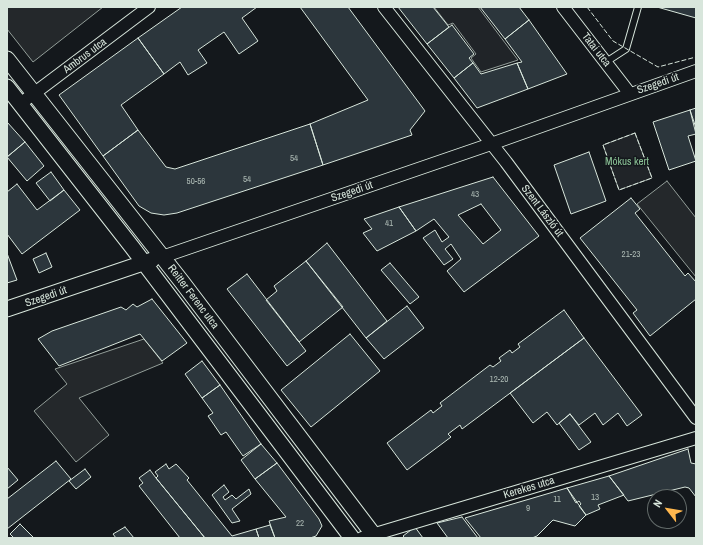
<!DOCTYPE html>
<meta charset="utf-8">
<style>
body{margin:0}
#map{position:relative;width:703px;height:545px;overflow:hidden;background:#14181c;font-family:"Archivo Narrow",sans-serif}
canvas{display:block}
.frame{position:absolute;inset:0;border:8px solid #d8e6dc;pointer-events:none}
.north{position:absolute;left:647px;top:489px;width:40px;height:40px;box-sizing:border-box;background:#14181c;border:1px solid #626a69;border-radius:50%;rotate:301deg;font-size:11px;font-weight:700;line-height:16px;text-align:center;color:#d8e6dc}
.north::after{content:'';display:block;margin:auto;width:14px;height:18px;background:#ffb74d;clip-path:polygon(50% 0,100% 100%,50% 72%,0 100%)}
</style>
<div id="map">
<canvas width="703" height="545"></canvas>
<div class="frame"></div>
<div class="north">N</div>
</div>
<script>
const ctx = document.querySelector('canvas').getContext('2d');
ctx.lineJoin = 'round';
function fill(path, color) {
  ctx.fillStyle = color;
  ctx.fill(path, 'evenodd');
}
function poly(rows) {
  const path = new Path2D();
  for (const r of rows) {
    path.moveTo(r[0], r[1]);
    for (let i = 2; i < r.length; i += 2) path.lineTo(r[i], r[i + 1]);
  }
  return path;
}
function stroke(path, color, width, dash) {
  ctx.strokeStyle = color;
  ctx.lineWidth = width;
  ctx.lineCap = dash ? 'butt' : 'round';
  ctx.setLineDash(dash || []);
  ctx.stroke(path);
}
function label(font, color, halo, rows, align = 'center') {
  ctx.font = font + ' "Archivo Narrow",sans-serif';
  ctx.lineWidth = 3;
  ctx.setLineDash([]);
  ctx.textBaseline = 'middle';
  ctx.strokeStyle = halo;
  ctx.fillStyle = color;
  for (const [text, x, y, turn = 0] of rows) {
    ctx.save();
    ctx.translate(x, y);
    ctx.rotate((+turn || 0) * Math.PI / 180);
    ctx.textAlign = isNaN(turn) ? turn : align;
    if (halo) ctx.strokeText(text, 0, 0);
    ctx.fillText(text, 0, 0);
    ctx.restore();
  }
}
const green = poly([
 [434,7,478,7,518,60,481,72,471,58,476,54,453,23,448,25,434,7],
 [635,133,652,178,619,190,603,145,635,133]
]);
const parking = poly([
 [7,7,103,7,33,62,7,29,7,7],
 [667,181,696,218,696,277,637,204,667,181],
 [144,339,163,363,79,398,109,435,76,462,34,411,67,384,55,369,144,339]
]);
const building = poly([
 [182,7,257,7,242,18,258,41,239,54,224,32,198,50,207,63,188,75,180,62,164,74,138,38,182,7],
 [300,7,348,7,425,111,410,130,412,135,323,165,310,124,368,100,300,7],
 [398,7,433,7,449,27,427,44,398,7],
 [480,7,519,7,529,20,505,39,480,7],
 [657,7,696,7,696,18,657,7],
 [529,20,567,74,528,89,517,63,522,62,505,39,529,20],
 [452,25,474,54,469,58,473,63,454,78,427,44,452,25],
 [138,38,164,74,121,105,138,130,103,156,59,95,138,38],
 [473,63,481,74,517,63,528,89,477,108,454,78,473,63],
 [696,108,696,128,690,110,696,108],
 [690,110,696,134,688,136,696,161,669,170,653,122,690,110],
 [7,122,25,142,7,157,7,122],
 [310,124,323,165,177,213,164,215,151,213,139,206,103,156,138,130,166,167,175,169,310,124],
 [25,142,44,166,27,181,7,157,25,142],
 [589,152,606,201,571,214,554,165,589,152],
 [51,172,64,190,50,201,36,183,51,172],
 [493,177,539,236,464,292,447,271,461,259,451,244,445,249,453,259,444,265,423,238,435,230,442,242,449,237,434,219,416,231,399,207,493,177],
 [481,204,501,230,483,244,458,215,481,204],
 [17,184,37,210,64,190,80,210,22,254,7,234,7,192,17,184],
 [631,198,640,209,635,213,685,276,688,273,696,282,696,299,650,336,633,313,637,310,580,238,631,198],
 [399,207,416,231,377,251,363,233,372,229,364,219,399,207],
 [327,243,387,321,366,338,306,261,327,243],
 [46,253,52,267,39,273,33,259,46,253],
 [8,256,17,280,7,283,7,257,8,256],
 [306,261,343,307,299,342,266,300,277,291,274,286,306,261],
 [390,263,419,297,410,304,381,270,390,263],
 [247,274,306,351,287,366,227,289,247,274],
 [152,299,187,343,162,361,140,334,59,366,38,339,52,331,121,307,126,310,133,304,137,307,152,299],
 [407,306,424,328,384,359,366,338,407,306],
 [564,310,584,338,462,429,460,425,448,434,451,437,407,470,387,443,431,410,433,413,442,406,440,403,490,365,493,367,501,361,499,358,510,350,512,353,520,347,518,344,564,310],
 [350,334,380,371,311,427,281,390,350,334],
 [584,338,642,415,627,426,618,413,603,425,595,413,579,425,570,414,557,425,547,412,533,423,510,393,584,338],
 [202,361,220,385,202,398,185,374,202,361],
 [220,385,261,444,243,456,226,432,221,435,208,416,213,413,202,398,220,385],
 [570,414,591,442,579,450,559,423,570,414],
 [261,444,277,463,255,479,241,460,261,444],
 [688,449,691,463,696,464,696,497,689,488,685,487,628,501,609,476,688,449],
 [56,461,71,479,7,529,7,499,56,461],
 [277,463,319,519,322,526,316,536,310,538,275,538,269,521,286,517,255,479,277,463],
 [166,464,169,469,176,464,189,478,187,480,232,536,256,529,259,538,205,538,156,478,158,476,155,472,166,464],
 [7,467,18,480,7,489,7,467],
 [85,469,91,477,76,489,69,481,85,469],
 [150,470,156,478,205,538,180,538,139,486,143,483,139,478,150,470],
 [609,476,624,495,598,505,600,509,586,515,579,506,581,504,579,501,576,503,567,488,609,476],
 [224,485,229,492,223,497,225,500,232,495,236,499,249,489,251,494,232,509,240,521,232,523,212,495,224,485],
 [567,488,586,515,575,526,553,520,537,536,532,538,481,538,465,518,567,488],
 [462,517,478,538,448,538,437,523,462,517],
 [20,524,33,537,31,538,14,538,10,534,20,524],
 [270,525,275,538,259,538,256,529,270,525],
 [125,527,134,538,116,538,113,534,125,527],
 [415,527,423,538,405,538,403,536,415,527]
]);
const service = poly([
 [606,62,626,49,638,7]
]);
const minor = poly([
 [384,7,506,162,696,418],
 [563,7,630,94],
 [20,104,149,7],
 [162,257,491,144,696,71],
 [362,538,696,438]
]);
const tertiary = poly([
 [7,59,182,282,376,538],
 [7,87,132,247,352,538],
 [7,309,152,260]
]);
const fence = poly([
 [587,7,613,41,658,67,696,57],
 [635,133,652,178,619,190,603,145,635,133]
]);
const numberNames = [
 ["54",294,159],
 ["54",247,180],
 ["50-56",196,182],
 ["43",475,195],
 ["41",389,224],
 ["21-23",631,255],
 ["12-20",499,380],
 ["13",595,498],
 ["11",557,500],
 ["9",528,509],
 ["22",300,524]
];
const streetNames = [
 ["Tatai utca",596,50,52],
 ["Ambrus utca",85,56,-37],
 ["Szegedi út",658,84,-19],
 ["Szegedi út",352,192,-19],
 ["Szent László út",542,211,53],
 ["Szegedi út",46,297,-19],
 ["Reitter Ferenc utca",193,297,53],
 ["Kerekes utca",529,488,-17]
];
const parkNames = [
 ["Mókus kert",627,162]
];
fill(green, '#202428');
stroke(green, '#939e99', 1);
fill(parking, '#24282b');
stroke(parking, '#939e99', 1);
fill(building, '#2c363c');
stroke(building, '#d8e6dc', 1);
stroke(service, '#d8e6dc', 8);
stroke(minor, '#d8e6dc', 14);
stroke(tertiary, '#d8e6dc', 17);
stroke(service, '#14181c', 6);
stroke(minor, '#14181c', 12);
stroke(tertiary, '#14181c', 15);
stroke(fence, '#d8e6dc', 1, [5, 2]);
label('9px', '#adbab4', null, numberNames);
label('11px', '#d8e6dc', '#14181c', streetNames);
label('11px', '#8ac095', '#14181c', parkNames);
</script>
